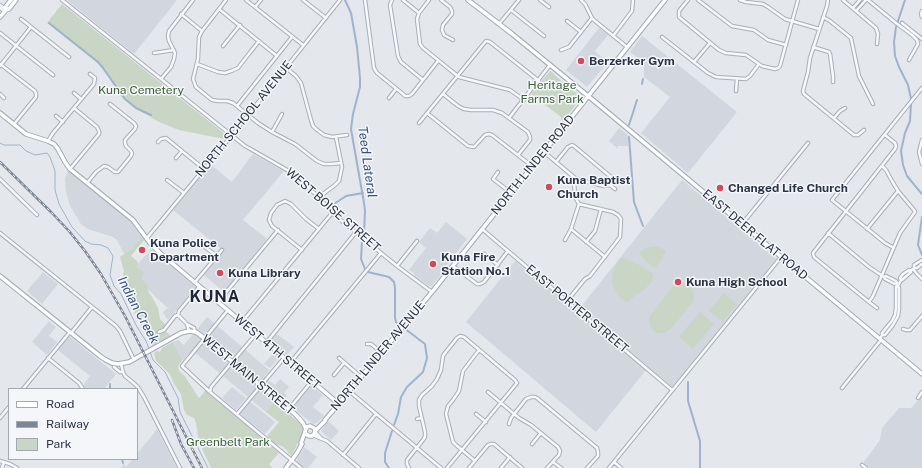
<!DOCTYPE html>
<style>
body{margin:0}
#map{position:relative;width:922px;height:468px;overflow:hidden;background:#e4e7ec;font-family:"Public Sans",sans-serif}
canvas{display:block}
.legend{position:absolute;left:8px;top:388px;width:130px;height:72px;box-sizing:border-box;background:#f4f6f9;border:1px solid #a4a8b1;margin:0;padding:5px 7px;list-style:none;font-size:12px;color:#2b3445}
.legend li{display:flex;align-items:center;gap:8px;height:20px}
.legend b{width:20px;border:1px solid #a4a8b1}
</style>
<div id="map">
<canvas width="922" height="468"></canvas>
<ul class="legend">
<li><b style="height:5px;background:#fff"></b>Road</li>
<li><b style="height:5px;background:#7d8696"></b>Railway</li>
<li><b style="height:11px;background:#c9d6c5"></b>Park</li>
</ul>
</div>
<script>
const ctx = document.querySelector('canvas').getContext('2d');
ctx.lineJoin = 'round';
function fill(path, color) {
  ctx.fillStyle = color;
  ctx.fill(path, 'evenodd');
}
function poly(rows) {
  const path = new Path2D();
  for (const r of rows) {
    path.moveTo(r[0], r[1]);
    for (let i = 2; i < r.length; i += 2) path.lineTo(r[i], r[i + 1]);
  }
  return path;
}
function stroke(path, color, width, dash) {
  ctx.strokeStyle = color;
  ctx.lineWidth = width;
  ctx.lineCap = dash ? 'butt' : 'round';
  ctx.setLineDash(dash || []);
  ctx.stroke(path);
}
function label(font, color, halo, rows, align = 'center') {
  ctx.font = font + ' "Public Sans",sans-serif';
  ctx.lineWidth = 3;
  ctx.setLineDash([]);
  ctx.textBaseline = 'middle';
  ctx.strokeStyle = halo;
  ctx.fillStyle = color;
  for (const [text, x, y, turn = 0] of rows) {
    ctx.save();
    ctx.translate(x, y);
    ctx.rotate((+turn || 0) * Math.PI / 180);
    ctx.textAlign = isNaN(turn) ? turn : align;
    if (halo) ctx.strokeText(text, 0, 0);
    ctx.fillText(text, 0, 0);
    ctx.restore();
  }
}
const built = poly([
 [67,0,177,0,134,54],
 [599,28,608,35,595,51,608,62,587,87,566,70],
 [642,36,737,112,688,173,641,133,670,97,644,77,644,63,630,52],
 [619,128,629,136,628,137,628,146,618,146,617,148,609,141],
 [253,154,284,171,243,220,267,239,224,292,204,275,223,251,220,248,173,210,210,164,232,182],
 [68,170,73,174,130,221,142,237,131,249,124,254,117,240,113,237,88,229,81,224,70,206,66,192,65,179],
 [682,180,776,259,672,387,580,308],
 [446,222,467,239,446,266,442,273,432,286,429,286,415,276,414,273,409,270,426,248,419,242,430,228,437,233],
 [151,249,196,287,168,320,163,312,168,308,159,300,148,289,142,279,142,276,137,266,138,264],
 [515,261,646,370,596,432,466,322],
 [43,272,58,284,42,304,27,291],
 [207,317,269,370,264,377,269,381,275,385,280,379,289,387,284,393,287,395,284,400,279,396,266,412,192,350,183,360,182,360,173,342,178,340,184,345],
 [49,321,56,327,49,336,57,342,47,355,32,342],
 [277,334,294,347,287,355,283,353,270,368,264,364,278,348,270,340],
 [69,336,100,361,116,374,104,389,85,389,84,384,90,376,58,350],
 [311,385,323,395,313,407,324,416,317,423,313,424,293,408],
 [232,387,246,398,236,410,222,398],
 [922,396,922,468,870,468,863,463,880,440,882,428,899,408,911,408],
 [249,401,275,422,265,434,240,414,240,412],
 [328,421,339,431,331,440,321,431],
 [157,429,177,468,121,468,124,464,126,467,133,459,137,459,137,454],
 [304,447,317,457,308,468,304,468,297,462,297,459,300,455]
]);
const green = poly([
 [62,4,226,135,224,139,179,130,159,122,135,108,123,99,100,65,47,23],
 [550,71,551,71,558,78,580,96,581,98,563,121,561,120,561,117,531,94],
 [142,237,144,240,131,256,138,262,137,267,145,273,142,276,142,279,148,286,147,287,149,290,148,291,153,299,158,308,160,319,165,324,165,331,171,336,153,346,149,340,128,299,123,276,124,271,120,257,131,249],
 [654,246,659,247,666,251,659,263,655,268,648,263,639,253,646,248],
 [622,257,645,268,653,274,653,279,647,287,627,302,619,297,614,289,612,281,613,271,617,263],
 [677,281,679,283,679,284,683,284,688,285,691,288,693,292,694,296,693,300,692,303,670,330,664,333,657,333,651,328,649,320,650,316],
 [724,293,737,304,723,322,709,311],
 [700,312,714,324,693,349,679,337],
 [173,342,182,360,178,366,179,371,184,375,199,398,206,390,279,453,269,464,272,467,271,468,211,468,199,442,196,423,194,418,187,415,184,410,181,394,173,382,170,374,156,361,154,353,157,351,160,352,162,348],
 [274,402,300,423,303,427,302,435,292,455,289,454,287,450,282,446,275,444,268,438,268,435,279,422,266,412]
]);
const stream = poly([
 [0,143,4,145,20,145,26,151,35,155,47,153,50,157,55,171,55,190,59,204,72,227,85,241,91,244,101,245,108,248,113,256,110,275,114,286,121,294,137,327,146,341,149,349],
 [150,352,153,360,165,372,178,398,180,412,208,468]
]);
const canal = poly([
 [345,0,351,13,357,47,360,78,360,87,353,114,351,129,364,203,365,211,364,233],
 [905,0,896,27,894,42,895,56,899,67,908,85,911,99],
 [49,23,98,62,103,68,125,99,136,108,151,115],
 [642,84,643,79],
 [911,104,910,121,905,133,901,151,903,165,907,176,922,194],
 [629,125,637,100],
 [629,137,634,202,643,226],
 [331,206,346,196,363,193],
 [922,217,918,245,922,255],
 [362,241,361,259,365,269],
 [368,272,389,277,394,282,395,288,395,318,396,322,425,344,427,358,423,372,407,387,401,397,398,414,394,425],
 [688,382,688,401,700,441,700,468],
 [110,384,110,389],
 [122,459,123,463],
 [389,468,385,462,385,453,392,431]
]);
const minor = poly([
 [62,0,245,146,254,151,287,170,319,197,332,213,397,266,432,292],
 [226,0,202,31,199,37,198,59,193,79,196,87,212,100,218,101,227,101,233,103,258,123,272,132,295,144,317,161,324,164,331,164,341,163],
 [246,0,303,45],
 [303,0,326,18],
 [365,0,374,68,377,73,403,94,405,96,409,96,412,94,438,61],
 [392,0,390,5,398,56,401,62,423,80],
 [403,0,419,13],
 [429,0,419,13,417,19,420,44,423,48,459,77,510,90,524,100],
 [441,0,450,7,452,11,452,14,443,25,442,30,444,35,453,40],
 [540,0,549,7],
 [581,0,585,4,592,18,595,21,627,47],
 [688,0,679,11,679,17,719,50,726,53,746,55,762,66,775,69,778,68,780,66,798,0],
 [698,0,732,26,754,30,768,40,786,45],
 [740,0,746,2,763,4,768,7,785,19,819,29],
 [828,0,827,6,810,58,808,72,803,91,804,94,854,135,858,135,864,130],
 [843,0,876,28,878,34,877,44],
 [868,0,896,23,912,35,917,40,918,44,909,60],
 [0,5,6,9],
 [255,7,261,0],
 [0,8,4,11],
 [853,8,860,0],
 [219,9,277,56],
 [511,10,544,36],
 [856,11,866,0],
 [922,11,921,14,922,17],
 [181,14,202,31],
 [823,17,830,21,851,38,859,76,873,104],
 [21,19,69,57],
 [567,21,581,32],
 [902,23,922,39],
 [499,24,519,0],
 [0,33,53,75],
 [613,36,632,11,633,0],
 [662,37,708,73,716,77,746,79,750,76,759,64],
 [223,46,240,25],
 [813,47,829,52,830,54,833,76,833,82],
 [561,50,569,47,592,18],
 [154,53,174,50],
 [694,62,710,43],
 [0,64,35,91,36,94,36,97,14,124],
 [197,64,218,72,225,73,231,71,238,68,241,64,259,41],
 [0,66,31,27],
 [285,67,296,76,301,83,311,120,313,126,316,129,324,135,332,137,347,135],
 [161,79,171,67,174,59,175,53,169,41,168,36,169,31,193,0],
 [736,91,737,79],
 [74,93,81,99],
 [0,94,4,98],
 [443,94,458,106,464,109,471,110,493,110,502,113,528,132,530,137,530,140,518,155],
 [389,98,396,89],
 [237,106,292,37],
 [427,113,468,146,474,147,485,135,489,134,492,135,532,166],
 [56,116,63,122],
 [509,118,550,65],
 [834,118,840,111,845,108],
 [419,123,486,41,490,42,539,81],
 [272,132,282,114],
 [922,140,919,152,922,164],
 [48,141,53,133,94,84,95,78,90,74],
 [158,142,161,139,166,138,204,169],
 [544,152,575,178,580,180,604,186,610,185,615,189],
 [176,158,182,151],
 [556,162,568,147,572,145,574,146,611,177,612,181,610,185],
 [70,169,99,134,99,131,97,127,74,108],
 [498,172,493,179,511,193],
 [0,179,37,215],
 [167,180,184,193],
 [87,183,96,172,104,166,108,167,115,172,118,172,131,156,132,153,131,151,126,146,125,143,125,140,135,129,136,126,134,123,110,104],
 [319,197,335,185,339,181,342,167,336,137],
 [742,224,808,143],
 [482,229,672,390],
 [571,229,605,257],
 [867,229,898,191],
 [0,233,116,326,120,331,134,360],
 [828,233,869,267,884,277],
 [147,238,232,135,340,0],
 [565,240,571,229,579,204,575,197,574,181,575,178],
 [198,242,217,256],
 [586,242,595,231,601,209],
 [894,248,885,243,832,200,922,88],
 [302,250,272,226,269,220,271,213,277,205,285,201,291,204,306,219,319,229],
 [484,254,498,265],
 [397,266,417,241],
 [453,266,477,284,480,284,484,282,508,251],
 [914,268,917,268,922,264],
 [913,269,917,274,922,279],
 [886,276,896,281,897,283,895,284,885,279,884,277,886,276],
 [901,280,902,280,911,272,910,271,914,268,914,265,922,260],
 [195,282,222,250],
 [567,301,585,279,590,276,620,237,621,219,618,215,613,212,579,204],
 [218,302,278,230],
 [869,302,873,296,900,233,915,212,914,210,898,191,892,181,886,170,882,166],
 [877,308,869,302,814,257,813,253,895,149,896,146,895,143,885,135],
 [228,310,182,366,210,392,301,468],
 [178,315,187,324],
 [242,322,332,213],
 [903,329,906,330,910,330,922,316],
 [189,331,187,324,194,328,195,332],
 [159,332,164,330,175,316,178,315,179,311,199,287],
 [71,333,92,307],
 [882,335,885,335,893,325,898,316,899,309,899,288,898,286],
 [880,339,882,335,882,333,892,321,895,315,896,308,896,287,899,284,901,280,900,278,903,274,909,270,910,271],
 [266,343,356,232],
 [367,344,371,344,381,352],
 [48,358,79,383,83,389],
 [339,358,361,377],
 [290,363,381,253],
 [121,364,123,372,125,376,137,386,144,397,180,468],
 [114,367,120,372,123,372],
 [334,375,344,363],
 [842,388,881,340],
 [23,389,70,332],
 [349,391,441,468],
 [210,392,211,387,256,334],
 [488,392,519,418,531,425,558,447,560,451,559,455,547,468],
 [918,398,922,392],
 [289,409,312,381],
 [237,414,284,358],
 [476,414,486,422],
 [0,418,9,407],
 [417,419,421,418],
 [509,424,511,418,526,399,531,397,535,397,537,398,597,448,598,452,598,456,587,468],
 [313,435,322,439,315,432],
 [322,439,327,441,359,468],
 [532,444,541,433],
 [343,455,376,414],
 [0,461,10,464,17,468],
 [475,461,456,445,453,442,446,414,448,406,453,400,459,391,463,371,479,350],
 [553,462,561,468],
 [614,462,621,468],
 [862,465,866,468],
 [2,468,4,462],
 [409,468,407,464,407,460,423,440,425,437,425,432,419,406,419,400,422,395,432,386,437,379,441,370,443,356,445,353,457,338,460,336,464,337,515,380,517,383,447,468],
 [469,468,488,445,491,444,494,444,522,468],
 [501,468,510,457],
 [609,468,781,257]
]);
const major = poly([
 [468,0,511,33,599,105,922,374],
 [6,10,6,6,11,0],
 [0,17,6,10,9,9,16,0],
 [0,113,26,134,48,141,54,144,58,149,65,162,70,169,133,220,150,243,160,253,339,404],
 [0,276,100,356,106,360,112,363,118,364,129,362,181,333,189,331,196,332,204,338,296,415,303,423,306,429],
 [315,431,314,428,310,426,307,427,305,431,306,434,309,436,312,436,314,434,315,431,325,421,325,420,432,292,665,0],
 [286,468,297,453,302,444,301,443,305,432]
]);
const rail = poly([
 [0,162,51,212,69,231,85,251,101,274,125,316,202,468],
 [172,420,181,444,194,468]
]);
const markers = [
 [581,61,4,"#d1495b"],
 [549,187,4,"#d1495b"],
 [720,188,4,"#d1495b"],
 [142,250,4,"#d1495b"],
 [433,264,4,"#d1495b"],
 [220,273,4,"#d1495b"],
 [678,282,4,"#d1495b"]
];
const poiNames = [
 ["Berzerker Gym",589,61],
 ["Kuna Baptist",557,180],
 ["Church",557,194],
 ["Changed Life Church",728,188],
 ["Kuna Police",150,243],
 ["Department",150,257],
 ["Kuna Fire",441,257],
 ["Station No.1",441,271],
 ["Kuna Library",228,273],
 ["Kuna High School",686,282]
];
const parkNames = [
 ["Heritage",552,85],
 ["Farms Park",552,99],
 ["Kuna Cemetery",141,90],
 ["Greenbelt Park",228,442]
];
const streetNames = [
 ["NORTH SCHOOL AVENUE",244,119,-51],
 ["NORTH LINDER ROAD",533,165,-51],
 ["WEST BOISE STREET",333,210,41],
 ["EAST DEER FLAT ROAD",755,235,40],
 ["EAST PORTER STREET",577,309,40],
 ["WEST 4TH STREET",277,352,40],
 ["NORTH LINDER AVENUE",378,356,-50],
 ["WEST MAIN STREET",248,375,40]
];
const waterNames = [
 ["Teed Lateral",367,162,82],
 ["Indian Creek",138,310,62]
];
const districtNames = [
 ["KUNA",215,297]
];
fill(built, '#d2d6de');
fill(green, '#c9d6c5');
stroke(stream, '#9fb4cc', 1);
stroke(canal, '#9fb4cc', 2);
stroke(minor, '#a9aeb7', 4.5);
stroke(major, '#a3abb8', 5.5);
stroke(minor, '#f7f8fa', 2.5);
stroke(major, '#fff', 3.5);
stroke(rail, '#7d8696', 2.5);
stroke(rail, '#f4f6f9', 1, [3]);
for (const [x, y, r, color] of markers) {
  const dot = new Path2D();
  dot.arc(x, y, r, 0, 2 * Math.PI);
  ctx.fillStyle = color;
  ctx.fill(dot);
  stroke(dot, '#f4f6f9', 1.5);
}
label('bold 12px', '#2b3445', '#f4f6f9', poiNames, 'left');
label('12px', '#3f6138', '#f4f6f9', parkNames);
label('12px', '#2b3445', '#f4f6f9', streetNames);
label('italic 13px', '#34527a', '#f4f6f9', waterNames);
ctx.letterSpacing = '1px';
label('bold 16px', '#1d2536', '#f4f6f9', districtNames);
ctx.letterSpacing = '0px';
</script>
